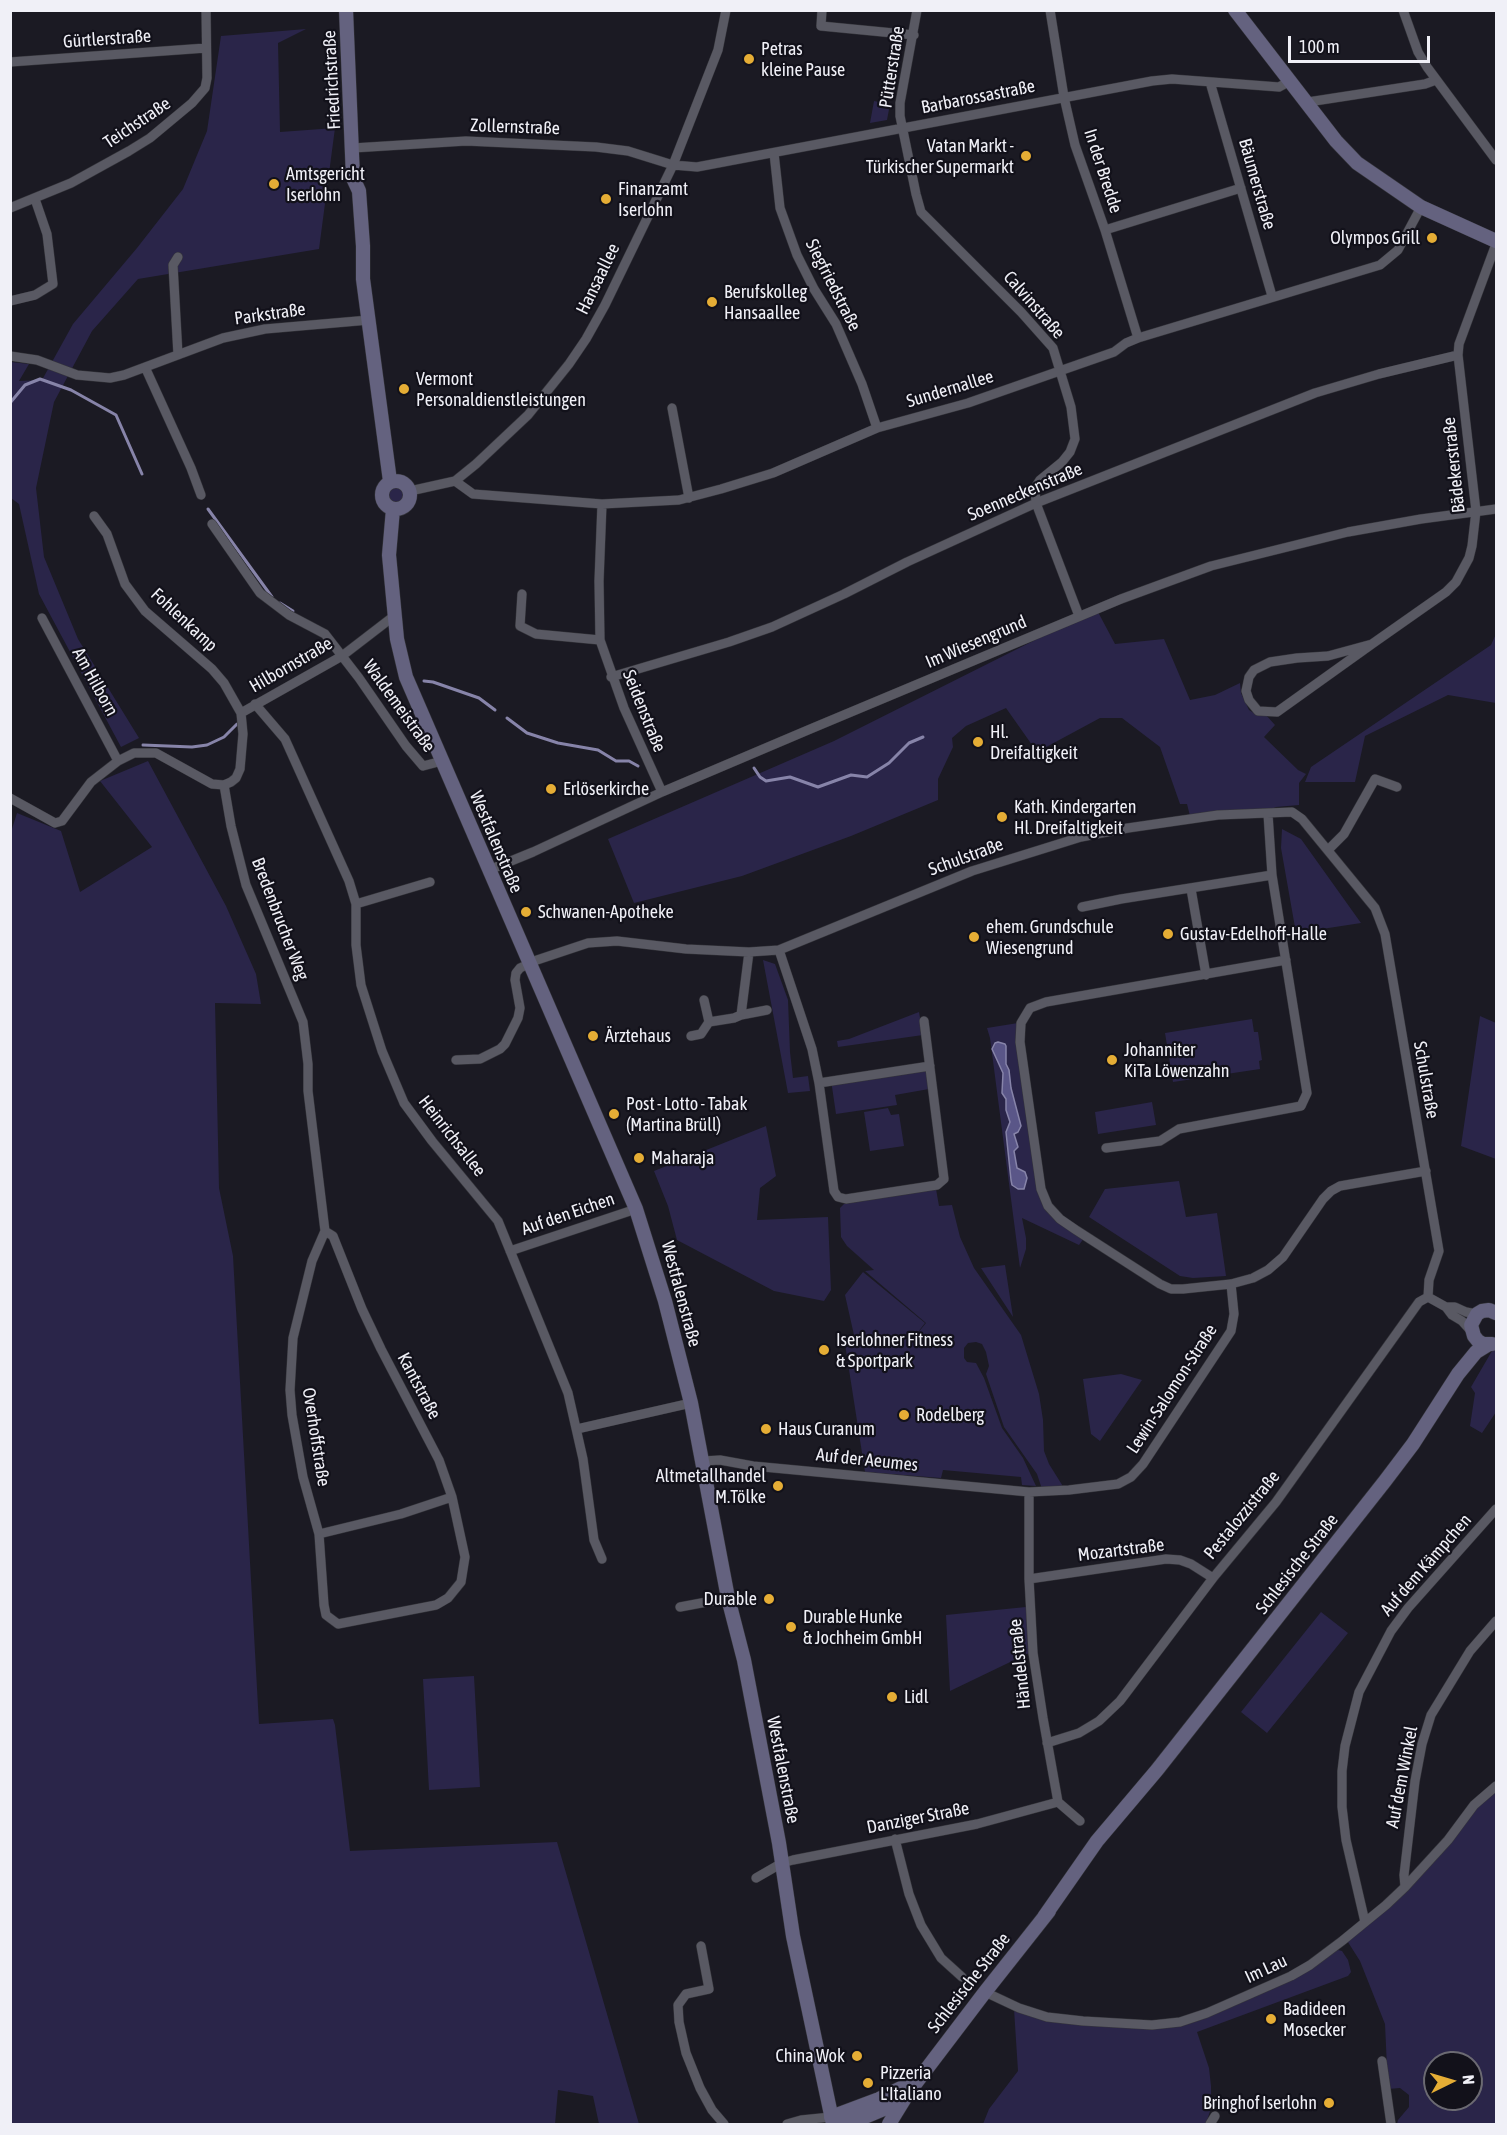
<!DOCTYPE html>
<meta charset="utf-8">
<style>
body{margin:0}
#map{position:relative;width:1507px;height:2135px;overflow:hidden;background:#1b1a23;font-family:"Asap Condensed",sans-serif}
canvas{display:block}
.frame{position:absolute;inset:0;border:12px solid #f0f0f7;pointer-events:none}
.north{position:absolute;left:1423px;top:2051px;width:60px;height:60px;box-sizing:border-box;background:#12111a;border:2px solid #6b6a72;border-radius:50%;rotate:85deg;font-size:16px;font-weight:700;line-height:24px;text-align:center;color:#f0f0f7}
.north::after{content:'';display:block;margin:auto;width:21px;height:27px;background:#e5ad35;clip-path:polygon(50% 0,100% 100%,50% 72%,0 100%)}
.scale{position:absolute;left:1288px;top:36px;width:142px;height:27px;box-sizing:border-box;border:3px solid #f0f0f7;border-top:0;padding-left:8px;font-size:18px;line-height:21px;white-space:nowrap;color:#f0f0f7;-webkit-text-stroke:4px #12111a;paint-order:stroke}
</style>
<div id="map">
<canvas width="1507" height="2135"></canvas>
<div class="frame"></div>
<div class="north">N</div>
<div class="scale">100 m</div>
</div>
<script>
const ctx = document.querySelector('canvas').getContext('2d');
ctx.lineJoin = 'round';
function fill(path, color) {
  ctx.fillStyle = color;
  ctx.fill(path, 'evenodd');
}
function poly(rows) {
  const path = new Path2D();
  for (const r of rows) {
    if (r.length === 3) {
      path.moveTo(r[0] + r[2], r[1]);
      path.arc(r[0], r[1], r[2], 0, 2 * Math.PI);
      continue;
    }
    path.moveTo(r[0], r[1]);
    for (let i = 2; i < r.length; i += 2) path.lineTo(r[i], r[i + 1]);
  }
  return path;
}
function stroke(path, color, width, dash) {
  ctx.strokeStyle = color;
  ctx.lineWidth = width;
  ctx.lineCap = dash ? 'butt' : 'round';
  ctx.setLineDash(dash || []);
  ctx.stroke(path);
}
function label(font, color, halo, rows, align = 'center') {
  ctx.font = font + ' "Asap Condensed",sans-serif';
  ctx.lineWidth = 4.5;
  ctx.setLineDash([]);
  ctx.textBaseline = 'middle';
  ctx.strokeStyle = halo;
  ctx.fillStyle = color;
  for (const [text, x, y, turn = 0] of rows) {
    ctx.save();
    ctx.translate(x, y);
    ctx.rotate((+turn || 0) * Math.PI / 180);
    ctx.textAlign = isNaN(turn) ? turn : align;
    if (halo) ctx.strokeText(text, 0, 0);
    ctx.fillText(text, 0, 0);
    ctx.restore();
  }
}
const green = poly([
 [306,29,278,43,280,132,335,128,319,249,138,279,92,331,54,402,36,488,44,557,78,639,139,738,121,747,39,594,19,504,11,498,11,362,29,364,19,381,42,380,73,324,137,248,183,189,207,131,221,36],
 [874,101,890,104,887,120,870,123],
 [396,495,7],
 [1098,612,1115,644,1164,639,1190,700,1215,695,1240,683,1241,693,1249,710,1257,715,1266,715,1275,725,1264,737,1298,770,1306,774,1299,783,1299,805,1276,807,1265,812,1190,816,1187,804,1180,804,1160,747,1122,718,1100,718,1037,752,1006,708,966,726,952,738,953,747,938,779,938,800,851,836,742,876,634,903,608,839,834,741,1063,626],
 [1496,634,1496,703,1448,695,1365,736,1355,782,1305,782,1311,767,1491,645],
 [148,761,226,906,256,974,261,1004,215,1003,219,1188,233,1256,259,1724,333,1719,335,1725,350,1851,557,1842,639,2124,599,2124,593,2096,558,2090,555,2124,11,2124,11,832,17,813,61,831,80,892,152,847,100,781],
 [1282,829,1301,839,1361,923,1296,933,1281,848],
 [763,960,775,964,788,1000,790,1052,793,1078,808,1076,810,1091,788,1093],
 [919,1012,923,1035,838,1047,837,1041,849,1039],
 [1480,1016,1496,1023,1496,1159,1461,1146],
 [1252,1019,1254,1032,1258,1032,1262,1060,1259,1061,1260,1069,1173,1082,1165,1033],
 [1018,1023,1044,1184,1051,1210,1084,1238,1079,1245,1022,1218,1026,1238,1026,1249,1020,1268,990,1038,987,1028],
 [927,1067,929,1089,895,1095,897,1105,836,1114,831,1080],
 [1152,1102,1156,1125,1098,1134,1095,1112],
 [888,1108,891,1115,899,1114,904,1146,870,1151,864,1112],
 [766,1126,776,1176,760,1188,757,1220,828,1217,831,1290,824,1301,774,1291,677,1240,668,1206,654,1171],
 [1179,1181,1186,1217,1217,1213,1226,1276,1193,1278,1180,1276,1089,1217,1105,1189],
 [936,1189,939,1206,952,1205,960,1237,974,1268,1021,1335,1039,1394,1043,1420,1044,1451,1049,1464,1064,1488,1042,1489,1037,1474,1004,1427,986,1374,989,1366,986,1352,982,1344,976,1342,968,1343,964,1348,964,1358,967,1362,976,1363,984,1378,1002,1428,1023,1458,1036,1486,1022,1485,1021,1477,943,1470,941,1478,865,1472,845,1344,856,1344,845,1295,863,1272,925,1323,908,1345,926,1323,865,1271,874,1270,847,1246,841,1237,840,1208,844,1204],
 [1005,1265,1013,1317,981,1268],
 [1496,1344,1496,1412,1482,1433,1470,1426,1475,1393,1471,1387],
 [1121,1374,1142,1380,1100,1441,1091,1434,1083,1379],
 [1026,1607,1031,1652,950,1691,946,1615],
 [1321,1612,1348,1633,1267,1733,1241,1712],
 [474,1676,480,1787,429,1790,423,1679],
 [1496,1787,1496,2124,1397,2124,1398,2120,1409,2107,1409,2095,1400,2088,1388,2089,1385,2024,1360,1961,1346,1939,1407,1888,1476,1805],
 [1435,2063,1471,2063,1471,2099,1435,2099],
 [1338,1950,1342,1951,1348,1960,1351,1972,1348,1976,1197,2032,1209,2068,1211,2086,1211,2108,1206,2124,983,2124,989,2109,1018,2071,1014,2009,1046,2018,1181,2025]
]);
const water = poly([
 [998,1042,1005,1044,1006,1046,1006,1064,1009,1070,1011,1088,1021,1126,1018,1132,1014,1134,1018,1147,1014,1151,1017,1168,1025,1172,1027,1178,1024,1189,1018,1189,1012,1185,1011,1180,1006,1132,1010,1122,1006,1110,1006,1099,1002,1093,1003,1073,992,1049,995,1043,998,1042]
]);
const stream = poly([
 [10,403,25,385,40,379,71,390,116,415,142,474],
 [208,509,272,597],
 [280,603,293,611],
 [424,681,433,682,479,698,495,710],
 [507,718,527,733,558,743,598,750,616,761,629,761,638,766],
 [143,745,192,747,207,745,224,737,237,724],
 [754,768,760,777,766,781,790,777,818,787,851,775,867,777,889,763,909,743,923,737]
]);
const street = poly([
 [822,10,821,26,914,35],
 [917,10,900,103,900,116,916,194,921,212,1021,312,1053,348,1071,407,1075,439,1070,452,1062,462,1040,480,1035,488,1036,503,1079,616],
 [1050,10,1064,97,1075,145,1105,230,1138,338],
 [1403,10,1418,52,1427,67,1496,160],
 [10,62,206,48],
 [1210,82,1272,296],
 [1308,102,1425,84,1436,80],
 [353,148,466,141,596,147,628,151,673,165,697,167,1152,81,1172,79,1279,87,1290,81],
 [774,153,780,208,797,255,814,289,836,324,862,384,877,428],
 [10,208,71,183,129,151,150,138,192,103,205,88,207,78,206,10],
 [1105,230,1241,188],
 [10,301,35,295,53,284,47,234,35,199],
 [178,355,173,265,178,257],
 [10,356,37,360,77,375,110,378,124,375,223,338,265,329,369,320],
 [145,367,191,468,201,495],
 [672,408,689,498],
 [455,481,473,494,602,504,679,500,721,489,773,473,877,428,968,403,1114,352,1126,343,1138,338,1380,265,1398,250,1421,207],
 [410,491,455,481,476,464,528,415,569,364,586,339,605,305,673,165,718,50,726,10],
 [602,504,599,581,600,640,624,708,662,792],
 [212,524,260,593,289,615,325,634,359,678,406,746,423,766,442,761],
 [522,594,520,626,536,634,600,640],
 [42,618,118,761],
 [1372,644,1446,592,1456,582,1469,558,1472,546,1476,511,1458,355,1459,344,1496,244],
 [1372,644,1277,712,1258,711,1249,700,1246,691,1249,677,1254,670,1270,662,1297,658,1328,656,1372,644],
 [611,677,729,642,772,627,844,594,907,562,1036,503,1315,393,1379,374,1458,355],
 [255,704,285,739,349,881,356,904,356,945,361,985,382,1051,404,1103,432,1141,498,1221,568,1393,583,1459,594,1540,602,1559],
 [241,713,342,656,394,616],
 [224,785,231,826,246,885,303,1022,308,1064,308,1091,325,1231,312,1261,293,1338,290,1390,292,1415,303,1477,319,1534,324,1605,326,1615,338,1624,436,1605,448,1598,461,1582,465,1557,452,1497,439,1460,381,1349,362,1309,333,1236,325,1231],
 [10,798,55,823,62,821,91,782,118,761,134,753,156,753,212,784,224,785,231,782,236,778,240,769,243,734,241,713,224,683,212,669,145,611,125,584,107,534,94,516],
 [1328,850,1344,834,1375,779,1397,787],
 [489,870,533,852,662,792,808,730,1121,599,1211,566,1348,532,1421,519,1496,509],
 [1191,889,1206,975],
 [356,904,430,882],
 [1082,907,1121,899,1272,875],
 [779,950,812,1049,819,1083,834,1191,838,1197,846,1199,937,1185,944,1179,924,1021],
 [1286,960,1046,1002,1030,1008,1021,1023,1020,1042,1041,1189,1048,1206,1060,1219,1076,1230,1160,1284,1171,1289,1183,1289,1231,1284,1253,1278,1268,1270,1283,1257,1323,1199,1331,1191,1340,1186,1426,1171],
 [704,1000,709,1022,734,1018,741,1015,749,952],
 [741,1015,767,1010],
 [691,1036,701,1034,709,1022],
 [456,1060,480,1059,500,1049,505,1044,518,1018,520,1008,515,980,516,973,520,968,537,960,588,943,617,941,686,949,749,952,779,950,972,871,1081,837,1128,828,1218,815,1292,812,1302,819,1375,908,1385,934,1439,1251,1429,1280,1428,1297],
 [819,1083,930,1066],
 [1106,1148,1160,1141,1179,1129,1301,1106,1307,1093,1272,875,1268,814],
 [510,1251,636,1209],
 [1428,1297,1446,1307,1452,1315,1462,1321,1471,1331],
 [1446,1307,1455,1307,1466,1312,1477,1314],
 [577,1429,691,1403],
 [703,1461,720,1460,753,1466,1029,1492,1069,1490,1118,1484,1131,1477,1143,1464,1231,1331,1234,1314,1231,1284],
 [1029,1492,1029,1579,1033,1653,1043,1718,1058,1802,1080,1821],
 [319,1534,401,1514,452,1497],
 [1029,1579,1166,1559,1180,1560,1191,1564,1213,1578],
 [680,1607,728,1598],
 [1047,1743,1079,1733,1099,1721,1120,1701,1213,1578,1276,1502,1419,1302,1428,1297],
 [895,1839,909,1894,921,1925,941,1958,962,1977],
 [756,1878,782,1863,793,1860,977,1824,1058,1802],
 [1405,1887,1404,1875,1415,1781,1422,1744,1431,1715,1470,1651,1496,1621],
 [1365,1922,1346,1840,1342,1807,1342,1771,1345,1746,1359,1692,1391,1631,1408,1608,1496,1509],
 [701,1946,709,1989,686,1994,678,2005,679,2022,686,2053,700,2088,712,2110,724,2124],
 [985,1992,1019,2008,1047,2017,1083,2021,1152,2025,1180,2022,1207,2013,1291,1976,1310,1965,1342,1941,1386,1905,1405,1887,1448,1840,1474,1805,1496,1786],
 [1382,2061,1391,2124],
 [787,2124,801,2120,831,2117],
 [1210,2124,1215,2116]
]);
const secondary = poly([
 [346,10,353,178,359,191,363,246,363,279,390,481],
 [1235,10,1336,141,1357,163,1421,207,1496,241],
 [396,495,14],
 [393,509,389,555,397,639,406,677,636,1209,665,1301,691,1403,728,1598,744,1660,779,1843,793,1936,833,2124],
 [1492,1344,1483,1344,1478,1341,1474,1336,1471,1325,1477,1314,1482,1311,1489,1310,1496,1313],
 [1044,1917,1097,1841,1157,1770,1385,1481,1413,1444,1458,1374,1476,1352,1489,1344],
 [831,2117,844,2122,855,2121,886,2108,906,2096,985,1992,1049,1911],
 [831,2117,879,2099,909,2084],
 [889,2124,905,2098]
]);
const markers = [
 [749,59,6,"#e5ad35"],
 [1026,156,6,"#e5ad35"],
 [274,184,6,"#e5ad35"],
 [606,199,6,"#e5ad35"],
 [1432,238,6,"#e5ad35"],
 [712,302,6,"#e5ad35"],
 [404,389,6,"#e5ad35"],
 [978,742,6,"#e5ad35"],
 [551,789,6,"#e5ad35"],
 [1002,817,6,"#e5ad35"],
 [526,912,6,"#e5ad35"],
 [1168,934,6,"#e5ad35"],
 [974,937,6,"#e5ad35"],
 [593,1036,6,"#e5ad35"],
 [1112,1060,6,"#e5ad35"],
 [614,1114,6,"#e5ad35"],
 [639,1158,6,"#e5ad35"],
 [824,1350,6,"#e5ad35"],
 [904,1415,6,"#e5ad35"],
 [766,1429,6,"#e5ad35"],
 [778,1486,6,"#e5ad35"],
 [769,1599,6,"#e5ad35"],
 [791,1627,6,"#e5ad35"],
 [892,1697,6,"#e5ad35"],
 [1271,2019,6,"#e5ad35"],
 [857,2056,6,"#e5ad35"],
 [868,2083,6,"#e5ad35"],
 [1329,2103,6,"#e5ad35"]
];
const streetNames = [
 ["Gürtlerstraße",107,39,-4],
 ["Pütterstraße",892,67,-81],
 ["Friedrichstraße",332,80,-93],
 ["Barbarossastraße",978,97,-11],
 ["Teichstraße",137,123,-34],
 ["Zollernstraße",515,127,2],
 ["In der Bredde",1103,171,72],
 ["Bäumerstraße",1257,184,74],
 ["Hansaallee",598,279,-64],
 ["Siegfriedstraße",833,285,63],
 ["Calvinstraße",1034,305,49],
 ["Parkstraße",270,314,-8],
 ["Sundernallee",950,389,-17],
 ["Bädekerstraße",1454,465,-96],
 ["Soenneckenstraße",1025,492,-23],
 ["Fohlenkamp",184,620,43],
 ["Im Wiesengrund",976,642,-23],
 ["Hilbornstraße",291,665,-30],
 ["Am Hilborn",95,682,61],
 ["Waldemeistraße",399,706,54],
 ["Seidenstraße",644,711,68],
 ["Westfalenstraße",496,842,67],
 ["Schulstraße",966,857,-20],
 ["Bredenbrucher Weg",280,919,69],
 ["Schulstraße",1426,1080,80],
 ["Heinrichsallee",452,1136,52],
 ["Auf den Eichen",568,1214,-19],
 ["Westfalenstraße",681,1294,75],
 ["Kantstraße",419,1386,62],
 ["Lewin-Salomon-Straße",1172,1389,-57],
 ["Overhoffstraße",316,1437,81],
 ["Auf der Aeumes",867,1460,6],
 ["Pestalozzistraße",1242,1515,-51],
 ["Mozartstraße",1121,1550,-7],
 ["Schlesische Straße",1297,1564,-52],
 ["Auf dem Kämpchen",1426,1565,-49],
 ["Händelstraße",1020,1664,-96],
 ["Westfalenstraße",783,1770,79],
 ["Auf dem Winkel",1402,1777,-79],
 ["Danziger Straße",918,1818,-11],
 ["Im Lau",1266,1969,-25],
 ["Schlesische Straße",969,1983,-52]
];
const poiNames = [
 ["Petras",761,49],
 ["kleine Pause",761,70],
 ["Vatan Markt -",1014,146,"right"],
 ["Türkischer Supermarkt",1014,167,"right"],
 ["Amtsgericht",286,174],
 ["Iserlohn",286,195],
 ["Finanzamt",618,189],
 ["Iserlohn",618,210],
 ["Olympos Grill",1420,238,"right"],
 ["Berufskolleg",724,292],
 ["Hansaallee",724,313],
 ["Vermont",416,379],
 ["Personaldienstleistungen",416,400],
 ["Hl.",990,732],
 ["Dreifaltigkeit",990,753],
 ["Erlöserkirche",563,789],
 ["Kath. Kindergarten",1014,807],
 ["Hl. Dreifaltigkeit",1014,828],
 ["Schwanen-Apotheke",538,912],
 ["ehem. Grundschule",986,927],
 ["Wiesengrund",986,948],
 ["Gustav-Edelhoff-Halle",1180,934],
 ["Ärztehaus",605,1036],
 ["Johanniter",1124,1050],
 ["KiTa Löwenzahn",1124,1071],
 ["Post - Lotto - Tabak",626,1104],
 ["(Martina Brüll)",626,1125],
 ["Maharaja",651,1158],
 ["Iserlohner Fitness",836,1340],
 ["& Sportpark",836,1361],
 ["Rodelberg",916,1415],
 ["Haus Curanum",778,1429],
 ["Altmetallhandel",766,1476,"right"],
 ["M.Tölke",766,1497,"right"],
 ["Durable",757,1599,"right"],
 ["Durable Hunke",803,1617],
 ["& Jochheim GmbH",803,1638],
 ["Lidl",904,1697],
 ["Badideen",1283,2009],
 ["Mosecker",1283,2030],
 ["China Wok",845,2056,"right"],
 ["Pizzeria",880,2073],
 ["L'Italiano",880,2094],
 ["Bringhof Iserlohn",1317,2103,"right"]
];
fill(green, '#2a2549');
fill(water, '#5a5688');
stroke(water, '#8784a9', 1.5);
stroke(stream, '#8784a9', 3);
stroke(street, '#35353b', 10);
stroke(secondary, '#35353b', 15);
stroke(street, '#595963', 9);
stroke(secondary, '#64627f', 14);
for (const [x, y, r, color] of markers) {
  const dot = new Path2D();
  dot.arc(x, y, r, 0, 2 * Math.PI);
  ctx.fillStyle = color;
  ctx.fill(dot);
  stroke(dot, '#12111a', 2);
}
label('18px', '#f0f0f7', '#12111a', streetNames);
label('18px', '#f0f0f7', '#12111a', poiNames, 'left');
</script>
